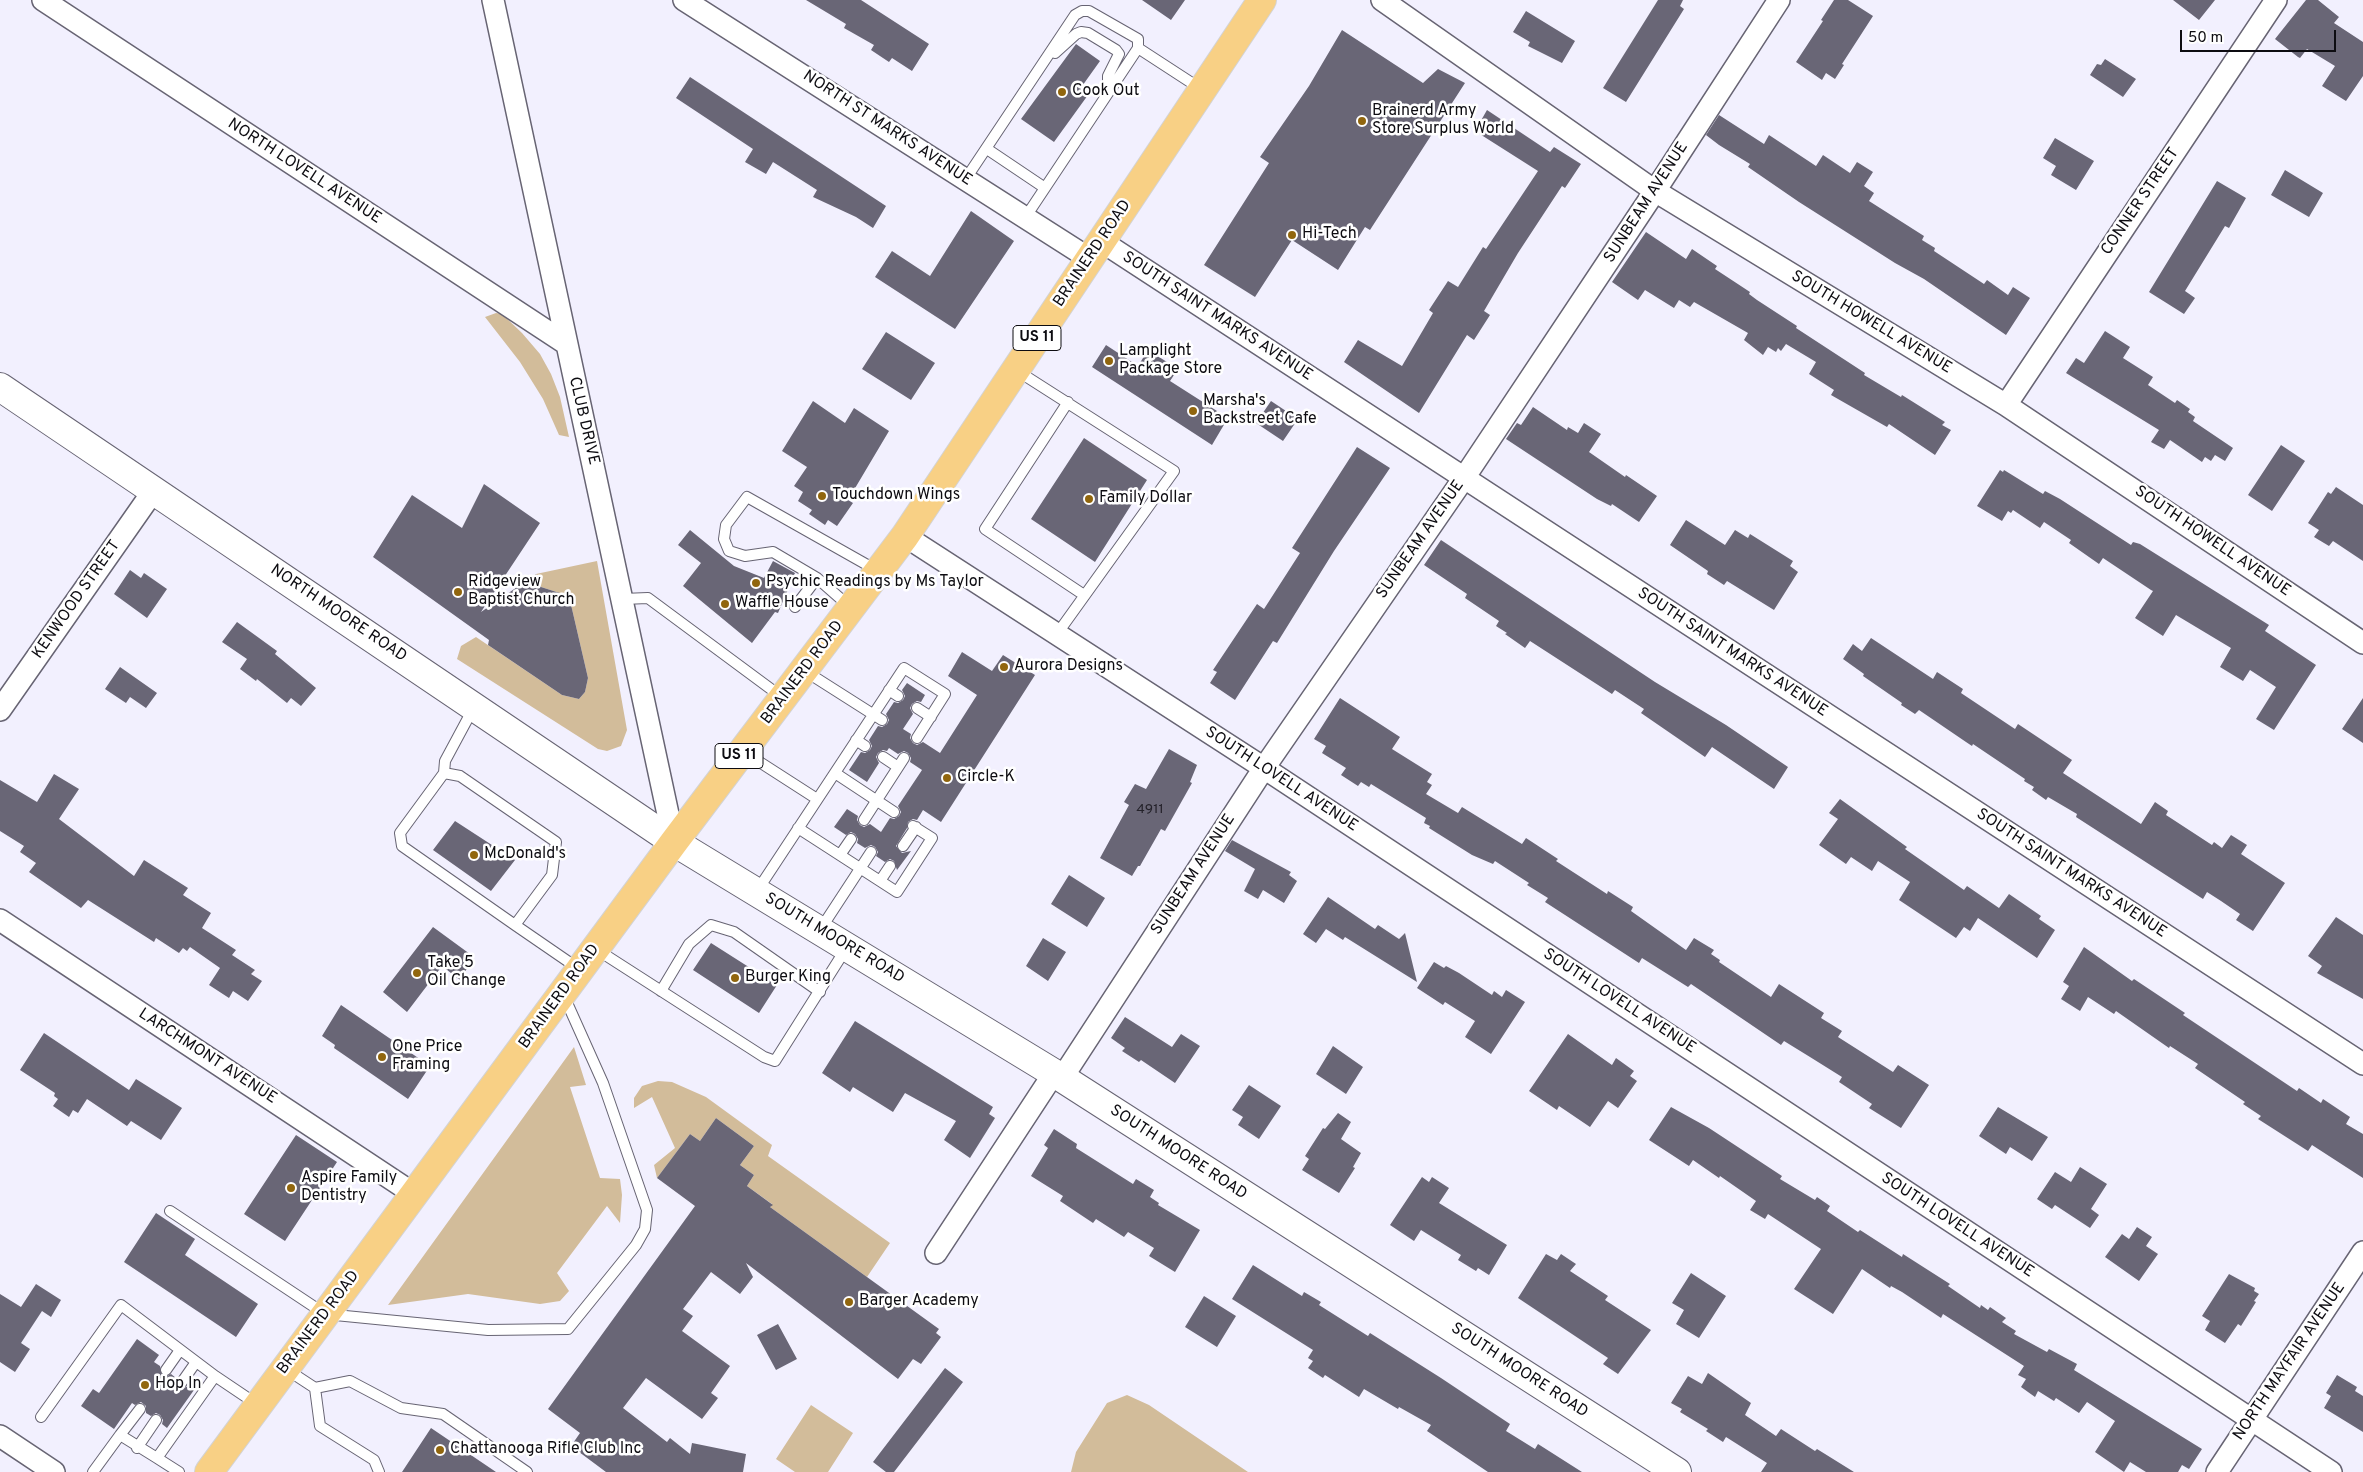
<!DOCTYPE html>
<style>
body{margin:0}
#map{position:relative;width:2363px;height:1472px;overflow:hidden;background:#f2f0fe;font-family:Overpass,sans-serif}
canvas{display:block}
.scale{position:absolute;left:2180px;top:30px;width:156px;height:22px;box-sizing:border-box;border:2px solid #0d0c11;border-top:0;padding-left:6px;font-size:15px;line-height:18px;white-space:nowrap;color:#0d0c11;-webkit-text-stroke:4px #fff;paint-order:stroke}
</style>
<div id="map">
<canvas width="2363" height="1472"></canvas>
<div class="scale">50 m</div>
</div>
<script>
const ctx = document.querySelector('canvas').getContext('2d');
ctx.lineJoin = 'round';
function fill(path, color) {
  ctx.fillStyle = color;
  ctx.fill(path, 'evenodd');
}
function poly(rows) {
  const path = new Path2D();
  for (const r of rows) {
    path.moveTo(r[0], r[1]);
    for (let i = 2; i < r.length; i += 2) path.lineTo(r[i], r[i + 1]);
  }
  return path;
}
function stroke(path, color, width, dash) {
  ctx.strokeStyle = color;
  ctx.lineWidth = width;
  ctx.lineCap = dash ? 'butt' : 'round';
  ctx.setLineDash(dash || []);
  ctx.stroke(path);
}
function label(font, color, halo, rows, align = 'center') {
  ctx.font = font + ' Overpass,sans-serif';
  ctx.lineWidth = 5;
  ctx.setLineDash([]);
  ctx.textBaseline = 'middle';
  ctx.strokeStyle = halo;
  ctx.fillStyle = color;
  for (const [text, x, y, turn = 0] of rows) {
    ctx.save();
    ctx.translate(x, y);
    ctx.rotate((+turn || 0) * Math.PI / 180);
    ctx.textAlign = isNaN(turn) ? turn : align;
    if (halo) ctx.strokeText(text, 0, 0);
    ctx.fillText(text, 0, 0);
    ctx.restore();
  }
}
const green = poly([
 [496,313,502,314,522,333,540,354,551,374,560,397,569,437,559,435,543,399,520,362,485,317],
 [597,561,627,730,621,746,607,751,598,749,457,659,461,646,476,637,562,695,579,699,585,692,588,678,569,596,541,587,536,574],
 [574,1047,586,1085,570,1087,600,1178,620,1179,622,1195,620,1223,607,1206,557,1273,569,1291,560,1301,540,1304,468,1294,388,1305],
 [658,1081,672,1082,706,1097,772,1145,768,1156,890,1243,867,1277,770,1207,772,1204,747,1186,754,1175,740,1165,754,1146,716,1118,700,1141,690,1134,657,1178,654,1165,675,1148,652,1097,634,1108,634,1098,642,1086],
 [1127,1395,1149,1405,1248,1472,1071,1472,1076,1452,1107,1403],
 [811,1405,853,1433,828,1472,795,1472,776,1459]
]);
const building = poly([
 [806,0,861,0,929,44,912,71,892,58,889,62,871,50,874,45,844,28,846,24],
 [1142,0,1185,0,1171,20],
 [1658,0,1683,0,1680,6,1684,9,1626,102,1603,88],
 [1834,0,1848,0,1873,16,1842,64,1844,65,1835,79,1826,73,1822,80,1796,62,1823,21,1821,20],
 [2173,0,2215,0,2199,20],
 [2306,0,2318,0,2339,17,2334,23,2363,42,2363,76,2346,101,2322,86,2335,66,2307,49,2300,58,2298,57,2275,39],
 [1526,11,1575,41,1562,63,1528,46,1530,42,1513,32],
 [1342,30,1423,83,1438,69,1465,83,1370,230,1365,227,1338,270,1292,240,1255,297,1204,265,1269,163,1260,157,1309,86],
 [1076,44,1100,61,1080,89,1088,95,1054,142,1021,119],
 [2105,59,2136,79,2123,97,2090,75,2097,64,2101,65],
 [690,77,886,206,873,228,856,217,813,197,817,190,773,162,766,174,745,162,753,149,676,98],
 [1487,110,1550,152,1554,147,1581,164,1565,188,1562,186,1518,253,1484,311,1490,315,1474,340,1467,335,1419,413,1344,362,1358,340,1402,366,1433,313,1429,310,1448,281,1458,287,1483,247,1486,249,1538,171,1475,131],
 [1719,115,1764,144,1769,135,1816,166,1823,155,1850,173,1857,162,1873,172,1864,186,1874,193,1869,201,1924,236,1922,240,1935,248,1934,251,1984,284,1987,280,2008,295,2013,287,2030,298,2006,335,1924,279,1895,263,1799,202,1748,167,1750,164,1719,145,1706,135],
 [2055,138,2094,161,2076,190,2051,175,2056,166,2043,158],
 [2285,170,2323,193,2309,217,2271,195],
 [2217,181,2246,198,2229,228,2225,226,2185,291,2195,298,2184,314,2149,292],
 [971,211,1014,241,955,329,875,277,892,251,930,276],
 [1646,232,1686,259,1692,249,1717,266,1715,269,1750,292,1749,294,1757,300,1797,326,1796,328,1865,373,1864,375,1901,397,1902,395,1945,422,1942,425,1951,430,1935,455,1889,424,1887,427,1831,395,1834,390,1809,374,1816,362,1786,344,1781,351,1778,348,1776,352,1768,347,1763,355,1744,340,1748,333,1694,302,1690,307,1679,300,1674,308,1645,290,1638,300,1612,282],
 [2105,331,2130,347,2123,358,2153,377,2148,385,2175,403,2177,400,2190,409,2188,412,2195,417,2193,421,2233,448,2225,461,2215,455,2211,461,2205,457,2202,462,2170,440,2164,449,2151,442,2159,430,2066,373,2076,358,2084,363],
 [886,332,935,363,911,400,862,369],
 [1106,345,1138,366,1148,350,1178,369,1170,381,1217,411,1214,416,1225,423,1212,445,1092,367],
 [813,401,845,423,854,408,889,431,848,500,853,503,837,526,828,520,825,525,809,514,812,510,798,501,803,492,794,486,807,467,782,451],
 [1271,401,1298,419,1283,441,1256,423],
 [1533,407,1567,430,1568,427,1578,433,1584,423,1601,434,1589,452,1625,477,1626,475,1657,496,1639,522,1612,504,1611,506,1597,499,1506,439,1517,423,1521,425],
 [1084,438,1147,480,1095,562,1031,519],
 [2281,445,2305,461,2272,511,2248,495],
 [1357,447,1390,468,1334,551,1277,643,1273,641,1235,700,1210,683,1217,672,1213,670,1257,604,1264,609,1300,553,1292,548],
 [2000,470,2003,472,2004,470,2043,494,2045,491,2060,499,2131,545,2133,542,2140,544,2269,625,2265,631,2316,665,2274,730,2256,719,2276,687,2250,670,2243,681,2220,667,2231,648,2176,615,2163,636,2135,618,2153,591,2151,590,2103,558,2099,564,2069,543,2071,540,2044,522,2040,528,2013,510,2011,513,2008,511,2002,521,1977,506],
 [484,484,540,523,481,612,536,574,541,587,569,596,588,678,585,692,579,699,562,695,488,645,489,640,373,557,412,495,462,528],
 [2336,487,2363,505,2363,561,2333,541,2329,546,2314,537,2319,530,2308,523,2328,492,2331,494],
 [1686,520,1725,545,1735,530,1748,538,1750,534,1793,561,1790,566,1798,572,1774,610,1727,581,1724,585,1707,574,1708,571,1670,545],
 [690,530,734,566,764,578,773,561,795,573,778,613,775,612,752,643,683,586,701,563,678,545],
 [1441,540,1655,682,1726,725,1788,767,1774,789,1712,747,1705,757,1641,713,1644,709,1615,690,1612,694,1530,641,1525,648,1505,634,1507,633,1496,626,1499,621,1465,598,1467,594,1424,565],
 [130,570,141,578,144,573,167,589,147,618,114,594],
 [237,622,277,651,275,654,316,688,301,706,291,698,287,703,257,679,256,681,240,669,247,659,222,642],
 [1871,638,1933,679,1937,672,1963,689,1961,693,2015,729,2018,724,2072,760,2063,773,2141,824,2155,802,2168,811,2166,815,2212,845,2214,842,2222,848,2231,835,2247,845,2241,854,2285,883,2253,931,2236,920,2240,914,2221,901,2207,892,2203,899,2076,817,2077,814,2048,797,2046,800,2032,790,2034,787,2024,781,2025,779,1973,744,1972,746,1966,742,1919,710,1915,714,1901,705,1902,703,1863,676,1864,674,1843,659,1853,644,1862,651],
 [962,652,992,671,1003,655,1035,675,941,822,923,810,917,820,913,819,908,822,907,828,896,846,902,853,911,851,897,870,894,861,890,859,885,862,876,856,878,852,875,847,871,845,865,848,857,843,858,839,855,834,851,832,846,835,834,827,847,809,858,816,857,820,860,825,864,827,870,824,881,832,890,818,894,819,899,816,901,812,898,806,922,770,910,762,911,758,908,753,904,751,898,754,889,748,887,751,883,750,878,753,876,757,879,763,867,782,849,770,861,752,865,753,870,750,872,746,869,740,878,726,882,727,887,724,889,720,886,714,894,702,898,703,903,700,905,696,902,690,907,683,925,695,921,702,917,701,912,704,910,708,913,714,903,729,911,734,910,738,913,743,917,745,923,742,940,753,977,695,948,676],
 [120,667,157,693,146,708,130,697,126,703,105,689],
 [1340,698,1400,737,1392,749,1432,774,1427,782,1432,785,1426,794,1458,813,1462,807,1522,844,1526,838,1558,859,1556,861,1607,894,1608,891,1633,907,1631,911,1686,950,1694,938,1714,950,1711,954,1720,960,1719,962,1771,997,1779,984,1824,1013,1821,1018,1842,1031,1838,1037,1893,1072,1898,1065,1929,1085,1901,1128,1869,1108,1872,1104,1839,1082,1842,1077,1810,1057,1784,1041,1781,1045,1691,984,1688,987,1642,958,1639,963,1545,902,1548,898,1527,885,1529,883,1495,861,1493,864,1472,855,1429,828,1430,826,1424,823,1426,818,1371,784,1369,787,1361,782,1358,786,1341,775,1346,768,1322,753,1326,746,1314,739],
 [2363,698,2363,743,2342,729],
 [1169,749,1197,765,1190,782,1192,783,1165,831,1161,829,1140,866,1138,866,1132,876,1100,858,1129,805,1124,802,1135,784,1146,789],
 [54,774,79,789,59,819,134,876,144,860,188,888,183,895,211,913,202,928,236,950,232,955,255,970,251,974,262,981,248,1001,233,991,229,998,209,985,220,968,190,947,187,951,183,948,179,953,156,938,154,942,88,900,81,908,29,872,36,863,20,852,24,846,0,831,0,780,37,802],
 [1840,799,1907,847,1905,849,1964,890,1967,886,1999,908,2009,894,2041,916,2039,919,2055,930,2037,958,1978,918,1970,931,1964,927,1956,938,1899,900,1910,882,1878,861,1872,871,1851,857,1846,864,1819,845,1838,819,1829,813],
 [455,821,515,860,491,891,433,850],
 [1232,840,1291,872,1289,875,1297,881,1284,903,1263,890,1258,899,1244,891,1255,869,1225,851],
 [1069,875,1105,898,1087,927,1051,904],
 [1328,897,1375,929,1378,925,1399,939,1405,933,1417,982,1345,937,1343,940,1326,929,1316,943,1303,934],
 [2336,917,2363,935,2363,999,2317,973,2322,966,2308,956],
 [433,927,474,957,460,980,442,966,407,1012,383,992],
 [1043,938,1066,952,1048,981,1026,966],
 [711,943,777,985,759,1013,693,970],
 [2084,947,2132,981,2134,979,2185,1013,2183,1015,2297,1091,2299,1088,2321,1103,2323,1099,2350,1117,2346,1124,2363,1134,2363,1178,2312,1145,2308,1151,2258,1119,2261,1116,2243,1104,2245,1102,2195,1068,2198,1064,2170,1046,2169,1048,2116,1011,2114,1014,2088,997,2080,1011,2061,999,2069,986,2063,982],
 [1434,962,1444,968,1446,966,1459,973,1492,995,1494,991,1502,997,1506,990,1525,1002,1491,1054,1465,1037,1475,1021,1445,1002,1443,1005,1417,988],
 [341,1005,430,1066,408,1099,334,1048,335,1045,322,1036],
 [1125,1017,1172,1047,1181,1034,1200,1046,1175,1083,1141,1060,1139,1062,1122,1051,1125,1048,1111,1038],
 [855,1021,993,1107,989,1114,995,1118,970,1158,944,1140,956,1121,905,1093,893,1112,853,1087,850,1092,822,1073],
 [44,1033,129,1090,136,1079,182,1108,161,1140,131,1121,127,1126,87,1099,78,1113,73,1110,69,1117,53,1106,58,1099,54,1096,55,1093,20,1070],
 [1568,1034,1612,1065,1616,1058,1634,1071,1630,1076,1637,1081,1618,1108,1608,1101,1590,1127,1559,1106,1557,1110,1529,1091],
 [1333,1046,1363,1067,1346,1094,1316,1074],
 [1249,1085,1281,1106,1259,1139,1238,1125,1243,1117,1232,1110],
 [1671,1107,1709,1128,1782,1176,1780,1179,1815,1200,1817,1197,1830,1206,1827,1211,1858,1232,1860,1230,1902,1257,1903,1254,1928,1270,1950,1284,1948,1286,1980,1308,1981,1305,1988,1310,1990,1307,2006,1318,2002,1322,2016,1331,2014,1334,2047,1352,2049,1349,2077,1364,2074,1370,2202,1449,2189,1469,2182,1465,2178,1472,2146,1472,2130,1462,2124,1472,2095,1452,2115,1421,2087,1402,2079,1413,2056,1398,2054,1401,2038,1391,2035,1397,2021,1387,2026,1379,2018,1375,2024,1366,1943,1314,1941,1318,1902,1292,1891,1286,1890,1288,1862,1269,1833,1314,1794,1289,1821,1249,1768,1214,1765,1219,1750,1210,1756,1201,1720,1176,1719,1178,1693,1160,1689,1166,1649,1140],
 [1998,1107,2048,1137,2032,1161,2010,1147,2006,1154,1979,1136],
 [1338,1113,1351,1122,1341,1139,1361,1153,1353,1167,1355,1168,1339,1193,1302,1170,1309,1159,1305,1156,1323,1128,1325,1129],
 [716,1118,754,1146,740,1165,754,1175,747,1186,773,1205,770,1207,939,1329,936,1333,941,1337,921,1364,913,1359,898,1379,746,1263,753,1277,740,1294,711,1272,683,1309,693,1316,682,1331,730,1366,711,1393,718,1398,702,1419,646,1378,623,1408,667,1442,670,1438,690,1454,692,1443,746,1454,743,1472,606,1472,571,1446,580,1433,548,1409,695,1206,657,1178,690,1134,700,1141],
 [1054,1129,1077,1144,1076,1148,1133,1184,1136,1179,1154,1190,1150,1197,1159,1203,1158,1205,1200,1230,1175,1272,1149,1256,1154,1248,1128,1232,1124,1237,1096,1219,1093,1223,1060,1201,1063,1196,1031,1176,1048,1148,1044,1145],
 [296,1135,337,1162,285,1241,244,1214],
 [2080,1167,2107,1184,2091,1209,2099,1215,2090,1228,2055,1205,2052,1209,2037,1199,2055,1172,2071,1182],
 [1422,1177,1429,1182,1432,1177,1449,1188,1439,1203,1507,1245,1489,1275,1478,1268,1476,1271,1458,1260,1461,1255,1421,1230,1414,1241,1390,1225],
 [156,1213,195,1239,185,1255,258,1304,236,1337,124,1262],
 [2137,1227,2152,1237,2146,1246,2158,1254,2139,1281,2105,1257,2122,1234,2129,1239],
 [1546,1254,1557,1260,1561,1254,1576,1264,1570,1271,1608,1296,1605,1300,1651,1330,1618,1374,1603,1364,1608,1358,1518,1298],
 [1253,1265,1302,1296,1304,1292,1321,1302,1319,1305,1368,1336,1370,1333,1441,1378,1510,1424,1506,1431,1535,1449,1538,1444,1582,1472,1488,1472,1427,1431,1431,1425,1399,1407,1398,1409,1364,1389,1359,1397,1325,1375,1323,1378,1308,1368,1313,1361,1308,1358,1313,1350,1232,1299],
 [1691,1273,1726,1296,1699,1338,1676,1324,1684,1310,1672,1303],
 [2229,1274,2255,1288,2254,1291,2259,1294,2254,1301,2256,1302,2241,1326,2238,1324,2225,1343,2205,1330,2210,1321,2202,1316],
 [36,1284,61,1300,51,1317,42,1311,21,1343,30,1349,15,1372,0,1362,0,1294,21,1307],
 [1204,1296,1236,1316,1217,1347,1185,1327],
 [778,1324,797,1359,776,1370,757,1335],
 [137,1339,159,1355,154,1362,160,1366,162,1375,166,1377,171,1374,176,1378,176,1384,178,1388,184,1388,188,1386,194,1390,167,1428,162,1424,163,1420,160,1415,156,1413,151,1416,146,1413,146,1406,141,1402,135,1405,132,1403,114,1429,81,1406,93,1389,99,1393],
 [945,1368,963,1382,894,1472,886,1472,873,1462],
 [1708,1373,1751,1403,1745,1415,1776,1436,1781,1429,1815,1451,1817,1449,1854,1472,1761,1472,1767,1463,1726,1437,1723,1442,1706,1431,1708,1429,1680,1412,1682,1409,1671,1403,1688,1376,1702,1384],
 [2337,1375,2357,1387,2355,1391,2363,1396,2363,1432,2324,1408,2331,1396,2326,1393],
 [431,1428,496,1472,402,1472]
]);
const lane = poly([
 [1138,48,1201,89],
 [1055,53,1076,34,1081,32,1088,33,1116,50,1119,54,1108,76,1108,91],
 [987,149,1045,188],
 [965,180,1075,15,1082,11,1089,11,1138,39,1138,48,1025,218],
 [1016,370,1174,471,1057,634],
 [1068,402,985,529,1084,595],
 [623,599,648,598,783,698],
 [795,607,817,578],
 [850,607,817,578,773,552,745,556,729,551,724,539,726,525,747,497,878,571],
 [805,671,882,720],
 [889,690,898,696],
 [917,708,931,717],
 [856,740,865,746],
 [744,752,817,799],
 [883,757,898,767],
 [444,773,445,761,474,707],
 [835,773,894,812],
 [864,820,904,758],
 [798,828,897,892,932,838,913,826],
 [903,846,916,827],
 [840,855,851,839],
 [880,881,890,866],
 [757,891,904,668,945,694,917,738],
 [515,925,552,875,556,842,460,776,444,773,400,833,402,846,515,925,579,969],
 [820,930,871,852],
 [596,949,764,1057,775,1061,847,947],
 [661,991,689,944,711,925,734,932,820,992],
 [170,1211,325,1314,488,1330,568,1329,636,1245,645,1229,647,1210,603,1083,564,996],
 [286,1369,315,1388,350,1381,401,1408,443,1414,527,1472],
 [166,1370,180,1350],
 [182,1382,196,1362],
 [315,1388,320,1426,374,1460,379,1472],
 [41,1417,121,1305,215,1376],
 [120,1435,140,1409],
 [137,1448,156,1420],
 [93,1472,120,1435,157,1458],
 [179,1472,157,1458,215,1376,258,1405]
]);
const street = poly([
 [43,0,565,343],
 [493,0,674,842],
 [684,0,1090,259],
 [1382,0,1655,191,2006,405,2363,643],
 [1101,241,2363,1064],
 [2006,405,2276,0],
 [905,536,1264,768,2331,1472],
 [0,710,154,490],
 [0,920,414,1194],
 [1062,1078,1264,768,1464,478,1655,191,1779,0],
 [936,1253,1054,1073],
 [0,1436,54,1472],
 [2217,1472,2363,1252]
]);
const secondary = poly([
 [0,387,674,842,1062,1078,1677,1472]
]);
const primary = poly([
 [209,1472,674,842,905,536,1262,0]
]);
const markers = [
 [1062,92,5,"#91660e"],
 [1362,121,5,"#91660e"],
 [1292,235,5,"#91660e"],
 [1109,361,5,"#91660e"],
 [1193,411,5,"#91660e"],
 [822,496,5,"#91660e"],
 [1089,499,5,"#91660e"],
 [756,583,5,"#91660e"],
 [458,592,5,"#91660e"],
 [725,604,5,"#91660e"],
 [1004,667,5,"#91660e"],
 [947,778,5,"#91660e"],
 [474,855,5,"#91660e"],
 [417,973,5,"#91660e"],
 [735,978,5,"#91660e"],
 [382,1057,5,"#91660e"],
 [291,1188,5,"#91660e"],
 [849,1302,5,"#91660e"],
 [145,1385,5,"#91660e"],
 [440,1450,5,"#91660e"]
];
const numberNames = [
 ["4911",1150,810]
];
const shields = [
 [1037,338,48],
 [739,756,48]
];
const shieldNames = [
 ["US 11",1037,338],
 ["US 11",739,756]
];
const poiNames = [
 ["Cook Out",1072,92],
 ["Brainerd Army",1372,112],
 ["Store Surplus World",1372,130],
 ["Hi-Tech",1302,235],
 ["Lamplight",1119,352],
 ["Package Store",1119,370],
 ["Marsha's",1203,402],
 ["Backstreet Cafe",1203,420],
 ["Touchdown Wings",832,496],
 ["Family Dollar",1099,499],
 ["Ridgeview",468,583],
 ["Baptist Church",468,601],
 ["Psychic Readings by Ms Taylor",766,583],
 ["Waffle House",735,604],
 ["Aurora Designs",1014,667],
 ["Circle-K",957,778],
 ["McDonald's",484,855],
 ["Take 5",427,964],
 ["Oil Change",427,982],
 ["Burger King",745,978],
 ["One Price",392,1048],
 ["Framing",392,1066],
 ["Aspire Family",301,1179],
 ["Dentistry",301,1197],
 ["Barger Academy",859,1302],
 ["Hop In",155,1385],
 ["Chattanooga Rifle Club Inc",450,1450]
];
const streetNames = [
 ["NORTH ST MARKS AVENUE",887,129,33],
 ["NORTH LOVELL AVENUE",304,172,33],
 ["CONNER STREET",2141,202,-56],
 ["SUNBEAM AVENUE",1647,203,-57],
 ["BRAINERD ROAD",1093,254,-56],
 ["SOUTH SAINT MARKS AVENUE",1217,317,33],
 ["SOUTH HOWELL AVENUE",1871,323,31],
 ["CLUB DRIVE",583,421,77],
 ["SUNBEAM AVENUE",1421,540,-55],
 ["SOUTH HOWELL AVENUE",2212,542,34],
 ["KENWOOD STREET",77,600,-55],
 ["NORTH MOORE ROAD",338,614,34],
 ["SOUTH SAINT MARKS AVENUE",1732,653,33],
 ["BRAINERD ROAD",803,673,-53],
 ["SOUTH LOVELL AVENUE",1281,780,33],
 ["SOUTH SAINT MARKS AVENUE",2071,874,33],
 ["SUNBEAM AVENUE",1194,875,-57],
 ["SOUTH MOORE ROAD",834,939,31],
 ["BRAINERD ROAD",560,997,-54],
 ["SOUTH LOVELL AVENUE",1619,1002,33],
 ["LARCHMONT AVENUE",207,1057,33],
 ["SOUTH MOORE ROAD",1178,1153,33],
 ["SOUTH LOVELL AVENUE",1957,1226,33],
 ["BRAINERD ROAD",319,1323,-53],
 ["NORTH MAYFAIR AVENUE",2290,1362,-56],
 ["SOUTH MOORE ROAD",1519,1371,33]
];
fill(green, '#d2bc9a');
fill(building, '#696676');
stroke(lane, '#676473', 12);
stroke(street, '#676473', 24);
stroke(secondary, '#676473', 30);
stroke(primary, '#d3d3d4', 30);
stroke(lane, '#fff', 10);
stroke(street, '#fff', 21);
stroke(secondary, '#fff', 28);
stroke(primary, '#f8d085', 28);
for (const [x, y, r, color] of markers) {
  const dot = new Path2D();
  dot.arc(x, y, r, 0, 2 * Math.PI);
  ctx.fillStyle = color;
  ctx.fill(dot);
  stroke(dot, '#fff', 2);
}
label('14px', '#24222a', null, numberNames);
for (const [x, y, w] of shields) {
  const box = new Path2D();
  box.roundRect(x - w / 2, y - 12.5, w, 25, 4);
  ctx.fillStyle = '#fff';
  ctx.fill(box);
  stroke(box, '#0d0c11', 1);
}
label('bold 15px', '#0d0c11', null, shieldNames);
label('16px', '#0d0c11', '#fff', poiNames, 'left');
label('16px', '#0d0c11', '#fff', streetNames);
</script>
